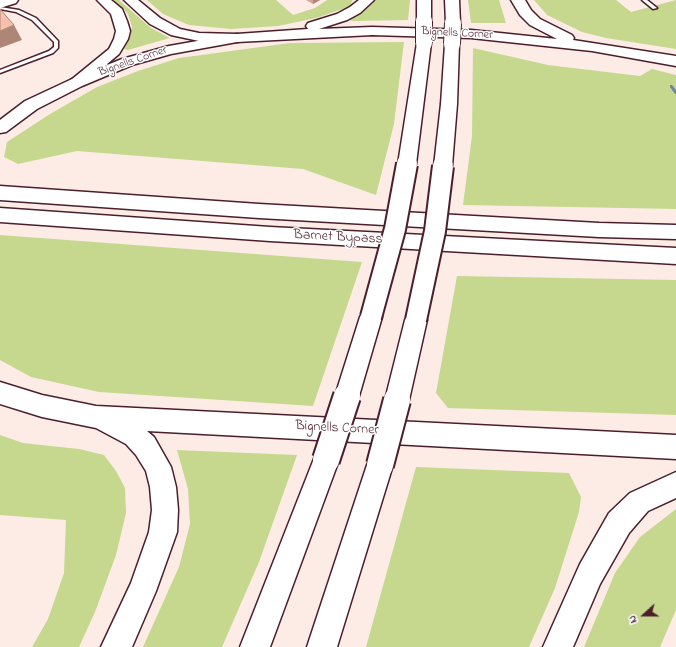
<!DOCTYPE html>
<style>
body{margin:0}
#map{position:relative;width:676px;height:647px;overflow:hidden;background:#fdece6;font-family:"Indie Flower",sans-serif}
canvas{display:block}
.north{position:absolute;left:624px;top:595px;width:40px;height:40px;-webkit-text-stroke:3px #fff;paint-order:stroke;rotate:249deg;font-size:11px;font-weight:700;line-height:16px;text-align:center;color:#4a1f2b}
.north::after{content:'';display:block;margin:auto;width:14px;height:18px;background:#4a1f2b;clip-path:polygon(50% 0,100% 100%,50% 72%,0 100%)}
</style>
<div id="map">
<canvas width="676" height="647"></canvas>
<div class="north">N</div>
</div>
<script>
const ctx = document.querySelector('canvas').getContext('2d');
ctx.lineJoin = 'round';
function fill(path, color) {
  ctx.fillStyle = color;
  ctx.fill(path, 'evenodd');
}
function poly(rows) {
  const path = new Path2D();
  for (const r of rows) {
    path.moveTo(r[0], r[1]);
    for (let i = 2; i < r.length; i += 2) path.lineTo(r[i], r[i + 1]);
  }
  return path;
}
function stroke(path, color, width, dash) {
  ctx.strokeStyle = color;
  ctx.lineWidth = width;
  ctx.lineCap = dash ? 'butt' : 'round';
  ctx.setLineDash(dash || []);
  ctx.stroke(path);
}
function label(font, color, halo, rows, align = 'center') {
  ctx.font = font + ' "Indie Flower",sans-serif';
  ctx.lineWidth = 3;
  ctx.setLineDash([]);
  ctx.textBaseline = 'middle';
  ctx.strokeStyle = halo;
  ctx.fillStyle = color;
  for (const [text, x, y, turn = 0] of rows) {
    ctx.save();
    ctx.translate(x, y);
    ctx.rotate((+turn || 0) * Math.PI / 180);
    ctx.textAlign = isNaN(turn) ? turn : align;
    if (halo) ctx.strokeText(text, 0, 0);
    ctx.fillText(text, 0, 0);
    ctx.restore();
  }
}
const green = poly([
 [111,0,119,0,151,28,170,38,128,50,124,49,130,37,132,27,128,14,122,7],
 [147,0,276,0,293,15,315,8,327,0,353,0,349,7,316,18,278,26,231,29,189,25,163,14],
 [375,0,410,0,408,20,353,21,349,20,367,8],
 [468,0,499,0,506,23,471,23],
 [534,0,616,0,631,12,676,0,676,49,606,38,582,32,547,15],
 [404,42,394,124,376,195,303,169,77,151,18,164,4,157,7,142,50,114,97,87,138,71,179,58,290,43],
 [473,48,548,65,640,76,652,69,676,75,676,209,463,205,472,136],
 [0,235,362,262,313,406,99,392,31,377,0,360],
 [457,276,676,280,676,415,448,408,436,393],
 [0,435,23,443,79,449,104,455,116,471,125,488,126,513,116,555,95,612,79,647,32,647,48,619,64,573,66,520,0,515],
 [177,450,297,455,259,562,222,647,143,647,179,567,190,524,188,489],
 [416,467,569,473,581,497,579,512,555,588,529,647,366,647],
 [676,509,676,610,660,647,584,647,615,573,640,537]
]);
const stream = poly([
 [670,85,672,85,676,90,676,94,675,94,670,87,670,85]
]);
const lane = poly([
 [642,0,647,0,657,8,653,9,642,0],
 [0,7,19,10,36,18,58,41,58,48,53,53,0,73,0,70,49,51,54,47,54,42,32,20,16,12,0,9,0,7]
]);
const secondary = poly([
 [0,0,18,0,16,3,0,8,0,0],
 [97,0,111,0,122,9,127,21,130,31,128,39,119,54,81,86,76,87,71,86,69,83,71,80,109,49,114,39,116,31,111,14,97,0],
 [124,0,138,0,160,18,180,29,199,33,237,34,242,35,244,38,242,41,237,42,199,41,171,35,150,24,124,0]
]);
const highway = poly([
 [359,0,374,0,360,13,347,20,319,29,372,27,471,30,557,39,530,25,520,15,511,0,525,0,531,10,540,19,572,35,574,38,573,40,676,56,676,66,592,51,471,38,372,35,237,42,171,54,132,65,82,86,37,109,6,132,0,133,0,120,25,101,70,80,122,59,169,46,237,34,308,29,306,26,308,23,337,14,350,7,359,0],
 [417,0,431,0,431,21,429,24,424,25,419,24,417,21,417,0],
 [445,0,459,0,460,23,458,26,453,27,448,26,446,23,445,0],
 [424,39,429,40,431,43,416,164,413,168,407,170,401,168,398,164,417,43,419,40,424,39],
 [452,40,457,41,459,44,457,104,452,166,449,170,443,172,437,170,434,166,441,104,445,44,447,41,452,40],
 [0,186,259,204,599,223,676,225,676,239,599,237,259,218,0,200,0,186],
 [0,208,270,227,676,248,676,264,270,241,0,222,0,208],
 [371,308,379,311,382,317,359,396,355,404,347,407,339,404,335,396,360,317,363,311,371,308],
 [416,311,424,314,427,320,409,400,405,408,397,411,389,408,385,400,405,320,408,314,416,311],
 [0,382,42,395,96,406,676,435,676,459,147,431,154,437,171,467,176,487,178,510,177,532,156,591,132,647,101,647,131,583,149,532,152,510,150,487,146,471,136,455,126,444,96,428,42,417,0,404,0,382],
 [326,448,335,451,339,460,270,647,240,647,317,451,326,448],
 [380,452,389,456,393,465,337,647,307,647,367,465,371,456,380,452],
 [676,472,676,498,648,511,629,533,600,584,573,647,543,647,580,564,609,513,630,493,676,472]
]);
const highwayBridgeFar2 = poly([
 [424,21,424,43],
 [452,44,453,23]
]);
const highwayBridgeFar1 = poly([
 [371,317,395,229,407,164],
 [416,320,435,231,443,166]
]);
const highwayBridge = poly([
 [326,460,347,396],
 [380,465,397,400]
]);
const wall = poly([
 [306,0,320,0,313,4]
]);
const shadedWall = poly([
 [313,0,320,0,313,4],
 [14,25,22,40,0,48,0,31]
]);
const building = poly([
 [0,9,14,25,0,31,0,9]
]);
const farStreetnames = [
 ["Bignells Corner",457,34,3],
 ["Bignells Corner",133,62,-19]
];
const streetNames = [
 ["Barnet Bypass",338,238,3],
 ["Bignells Corner",337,429,3]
];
fill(green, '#c5d88d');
fill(stream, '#6f849c');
stroke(lane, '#4a1f2b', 3);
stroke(secondary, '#4a1f2b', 3);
stroke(highway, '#4a1f2b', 3);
fill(lane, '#fff');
fill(secondary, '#fff');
fill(highway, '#fff');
stroke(highwayBridgeFar2, '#4a1f2b', 18, []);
stroke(highwayBridgeFar1, '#4a1f2b', 24, []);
stroke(highwayBridge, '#4a1f2b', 30, []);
stroke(highwayBridgeFar2, '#fff', 16);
stroke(highwayBridgeFar1, '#fff', 20);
stroke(highwayBridge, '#fff', 26);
fill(wall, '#d4a494');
fill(shadedWall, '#ad8678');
fill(building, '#f7bfac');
stroke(building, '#ad8678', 1);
label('12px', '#4a1f2b', '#fff', farStreetnames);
label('14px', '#4a1f2b', '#fff', streetNames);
</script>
